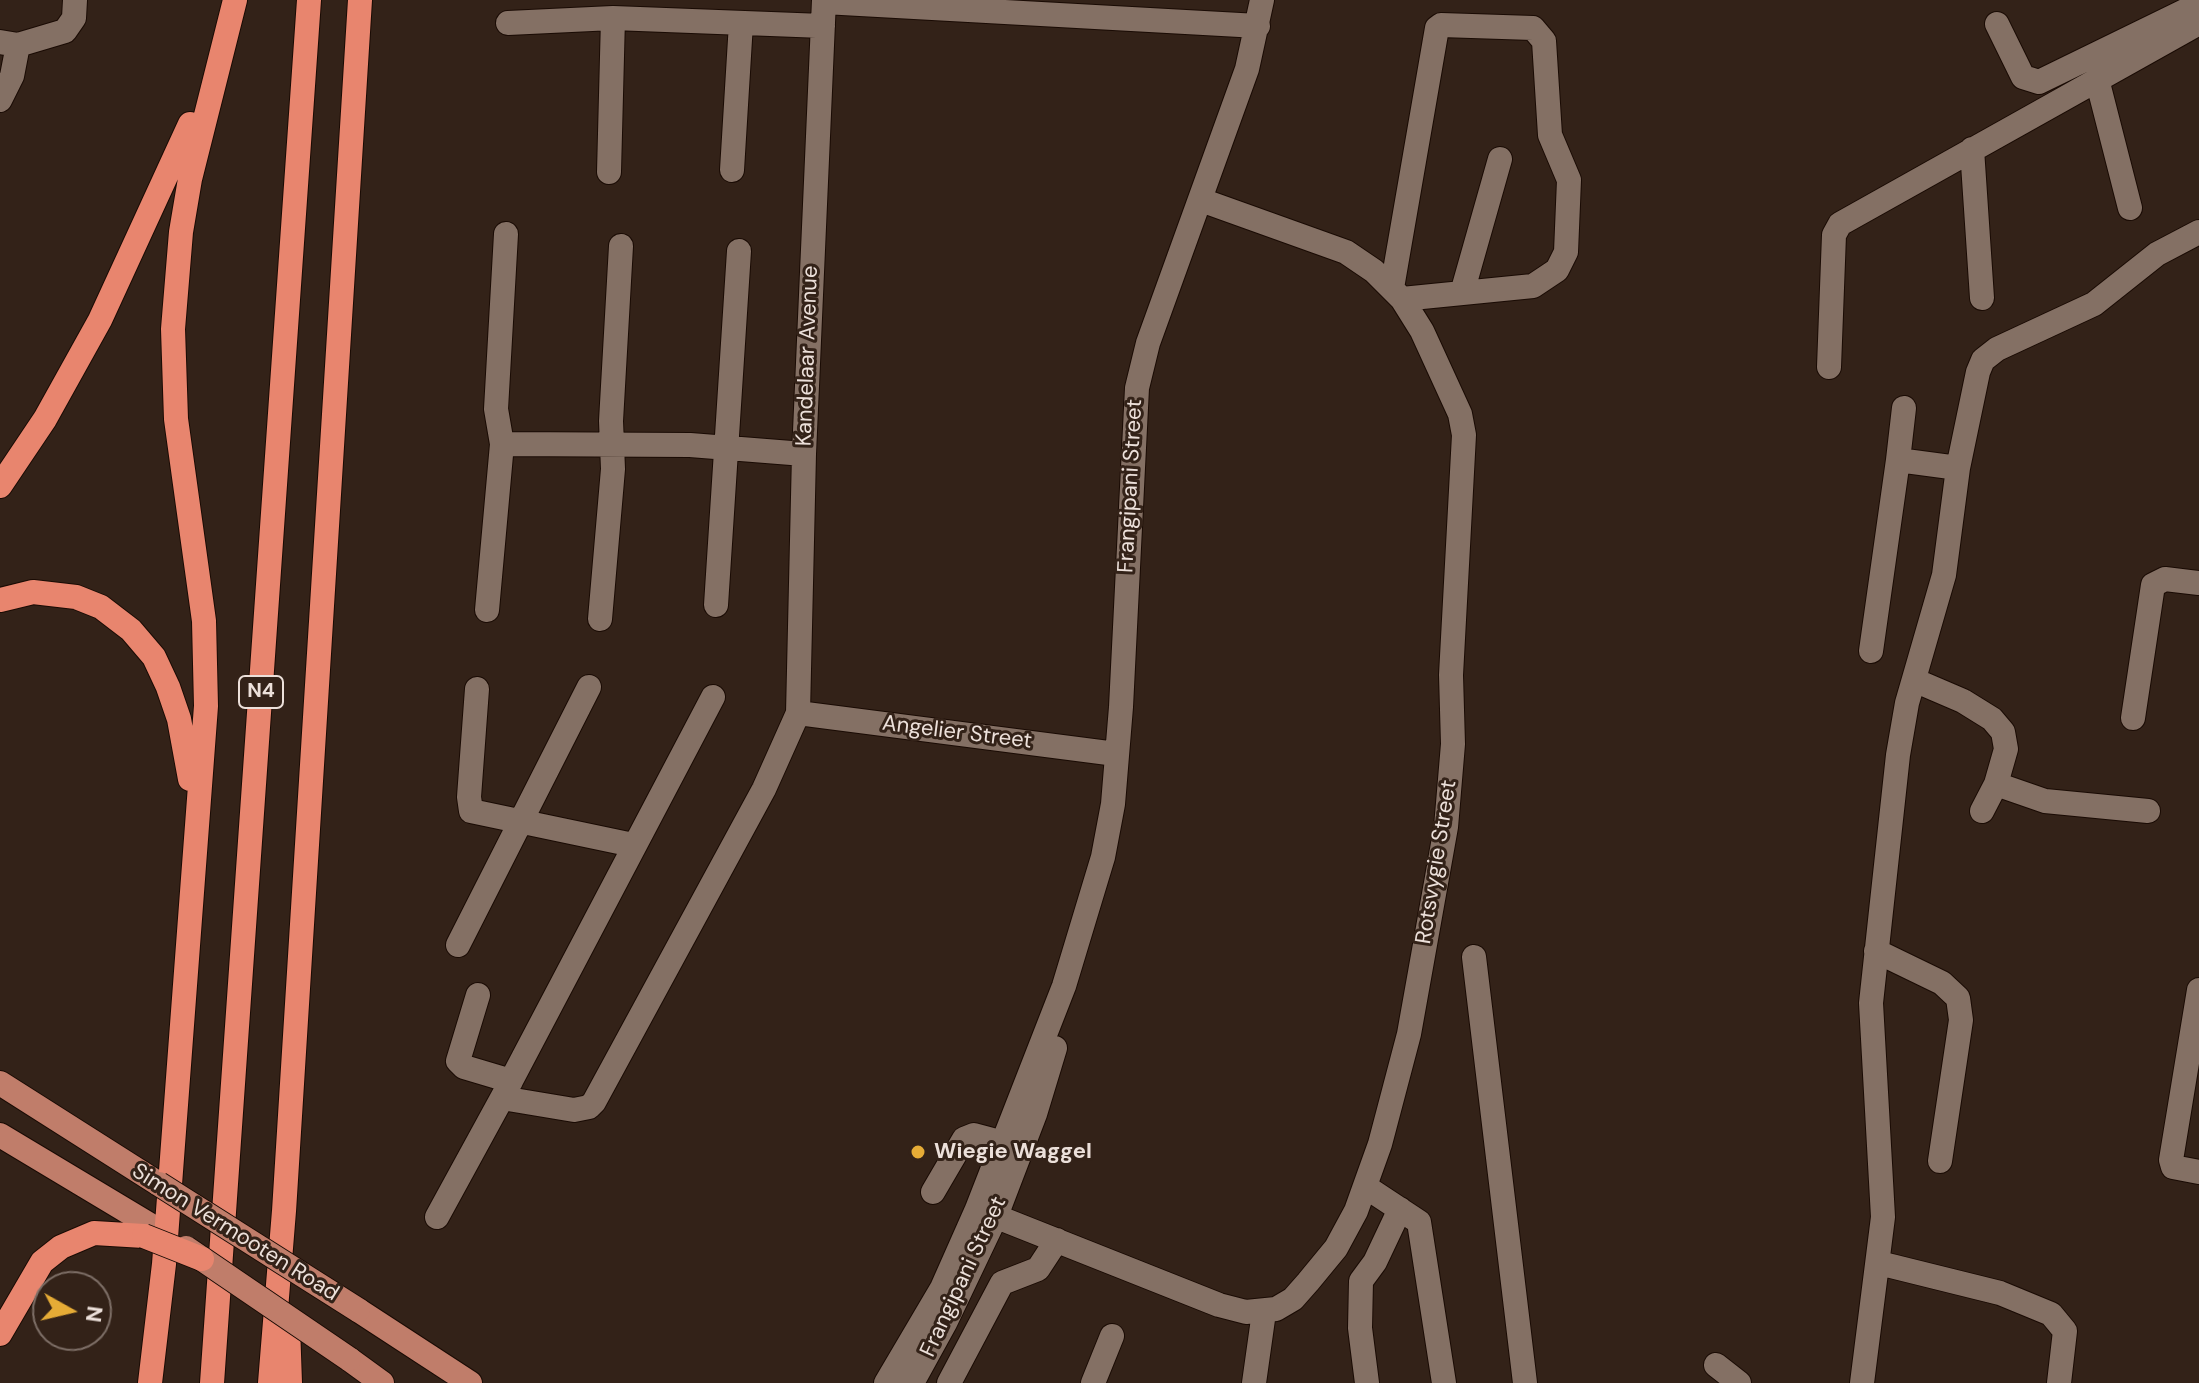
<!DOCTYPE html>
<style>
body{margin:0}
#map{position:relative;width:2199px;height:1383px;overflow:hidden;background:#332218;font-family:"DM Sans",sans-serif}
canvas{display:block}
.north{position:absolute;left:32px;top:1271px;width:80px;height:80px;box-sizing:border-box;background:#332218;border:2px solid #7d6e66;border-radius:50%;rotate:98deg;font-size:22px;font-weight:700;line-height:32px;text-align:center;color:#ece0da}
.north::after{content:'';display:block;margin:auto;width:28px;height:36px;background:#e6ac36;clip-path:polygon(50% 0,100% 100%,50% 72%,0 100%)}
</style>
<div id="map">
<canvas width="2199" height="1383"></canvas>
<div class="north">N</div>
</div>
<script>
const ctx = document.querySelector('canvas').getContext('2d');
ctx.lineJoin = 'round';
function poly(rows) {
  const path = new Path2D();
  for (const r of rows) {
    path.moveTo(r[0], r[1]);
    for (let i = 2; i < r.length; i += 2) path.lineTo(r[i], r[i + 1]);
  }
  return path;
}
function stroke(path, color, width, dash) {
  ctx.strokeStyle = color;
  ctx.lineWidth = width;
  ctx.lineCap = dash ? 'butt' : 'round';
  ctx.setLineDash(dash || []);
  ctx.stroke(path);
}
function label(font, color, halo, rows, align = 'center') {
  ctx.font = font + ' "DM Sans",sans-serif';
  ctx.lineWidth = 6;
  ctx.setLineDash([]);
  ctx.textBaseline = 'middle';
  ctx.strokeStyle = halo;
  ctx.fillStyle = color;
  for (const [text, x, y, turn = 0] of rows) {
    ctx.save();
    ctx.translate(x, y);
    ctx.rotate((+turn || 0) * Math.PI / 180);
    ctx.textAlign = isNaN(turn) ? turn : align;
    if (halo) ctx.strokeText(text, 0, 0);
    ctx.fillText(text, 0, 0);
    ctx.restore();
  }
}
const minor = poly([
 [824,2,1258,26],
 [508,23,613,18,823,26],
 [1997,24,2023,77,2039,82,2199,4],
 [0,42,18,45,65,31,74,18,75,0],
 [2097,79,2130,208],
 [0,100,12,76,18,45],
 [1972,149,1982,298],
 [732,170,741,23],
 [609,172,613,18],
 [1392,288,1437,28,1441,25,1533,28,1544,41,1550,135,1569,180,1566,252,1557,270,1533,286,1402,299],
 [1462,293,1500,159],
 [1829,367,1834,235,1840,224,2199,23],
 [502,444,496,409,506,234],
 [1898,460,1904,408],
 [716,605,739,251],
 [487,610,502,444,690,445,804,454],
 [600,619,613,469,611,421,621,246],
 [1871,651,1898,460,1958,468],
 [1914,680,1963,701,1992,719,2003,732,2006,749,1996,784,1982,811],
 [477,689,469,797,471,811,633,845],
 [798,713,1116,754],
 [2133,718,2153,585,2165,579,2199,583],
 [1996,784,2045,801,2148,811],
 [458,945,589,687],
 [1876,951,1942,983,1958,998,1961,1020,1940,1161],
 [1474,957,1525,1383],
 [2199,990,2171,1160,2173,1167,2199,1172],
 [478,995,458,1061,464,1067,511,1081],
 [502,1098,713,697],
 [1366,1187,1419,1222,1444,1383],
 [933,1192,964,1139,974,1135,1004,1143],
 [977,1209,1219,1305,1246,1312,1276,1309,1293,1299,1308,1282,1336,1248,1356,1211,1380,1144,1409,1034,1446,827,1453,744,1451,675,1464,435,1460,414,1422,331,1402,299,1374,271,1346,252,1201,200],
 [437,1217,502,1098,574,1110,589,1107,594,1102,764,789,798,713,804,454,824,0],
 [1879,1263,2000,1293,2051,1314,2065,1331,2059,1383],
 [1716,1365,1739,1383],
 [886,1383,942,1288,977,1209,1064,986,1103,857,1113,804,1121,707,1137,388,1148,343,1247,69,1262,0],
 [912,1383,945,1323,996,1216,1035,1114,1055,1048],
 [949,1383,1002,1283,1038,1269,1057,1240],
 [1093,1383,1112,1336],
 [1254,1383,1264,1312],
 [1367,1383,1360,1328,1361,1281,1375,1262,1400,1209],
 [1862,1383,1883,1217,1871,1003,1898,755,1907,703,1944,575,1958,468,1978,372,1983,360,1997,349,2094,304,2157,254,2199,232]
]);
const major = poly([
 [0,1083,159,1184],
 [0,1135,155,1228],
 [358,1310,470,1383],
 [349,1359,382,1383]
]);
const highway = poly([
 [0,486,45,419,100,320,190,124],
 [0,600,33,592,76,597,101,607,131,630,154,657,168,687,179,719,190,779],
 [288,1326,290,1383],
 [0,1334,42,1262,61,1247,94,1233,144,1236],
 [150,1383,164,1264,206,706,204,621,176,419,173,329,181,232,190,179,235,0],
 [212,1383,309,0],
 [270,1383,284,1211,360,0]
]);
const majorBridge = poly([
 [159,1184,358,1310],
 [186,1248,349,1359]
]);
const highwayBridge = poly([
 [144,1236,202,1259]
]);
const markers = [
 [918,1152,8,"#e6ac36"]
];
const shields = [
 [261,692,44]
];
const shieldNames = [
 ["N4",261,692]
];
const streetNames = [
 ["Kandelaar Avenue",808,356,-88],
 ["Frangipani Street",1131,486,-87],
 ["Angelier Street",957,733,7],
 ["Rotsvygie Street",1437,862,-81],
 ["Simon Vermooten Road",235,1233,32],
 ["Frangipani Street",964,1277,-65]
];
const poiNames = [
 ["Wiegie Waggel",934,1152]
];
stroke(minor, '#1a0b04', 26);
stroke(major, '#1a0b04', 26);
stroke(highway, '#1a0b04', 26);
stroke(minor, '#847064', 24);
stroke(major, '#c07d6a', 24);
stroke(highway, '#e8856e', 24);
stroke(majorBridge, '#1a0b04', 26, []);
stroke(highwayBridge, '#1a0b04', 26, []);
stroke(majorBridge, '#c07d6a', 24);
stroke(highwayBridge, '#e8856e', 24);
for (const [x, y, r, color] of markers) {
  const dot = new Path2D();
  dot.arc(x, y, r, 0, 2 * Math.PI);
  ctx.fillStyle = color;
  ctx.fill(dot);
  stroke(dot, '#332218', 3);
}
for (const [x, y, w] of shields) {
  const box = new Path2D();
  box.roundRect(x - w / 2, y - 16, w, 32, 6);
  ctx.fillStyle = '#332218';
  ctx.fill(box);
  stroke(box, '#ece0da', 2);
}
label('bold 20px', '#ece0da', null, shieldNames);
label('22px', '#ece0da', '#332218', streetNames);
label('bold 22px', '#ece0da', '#332218', poiNames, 'left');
</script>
